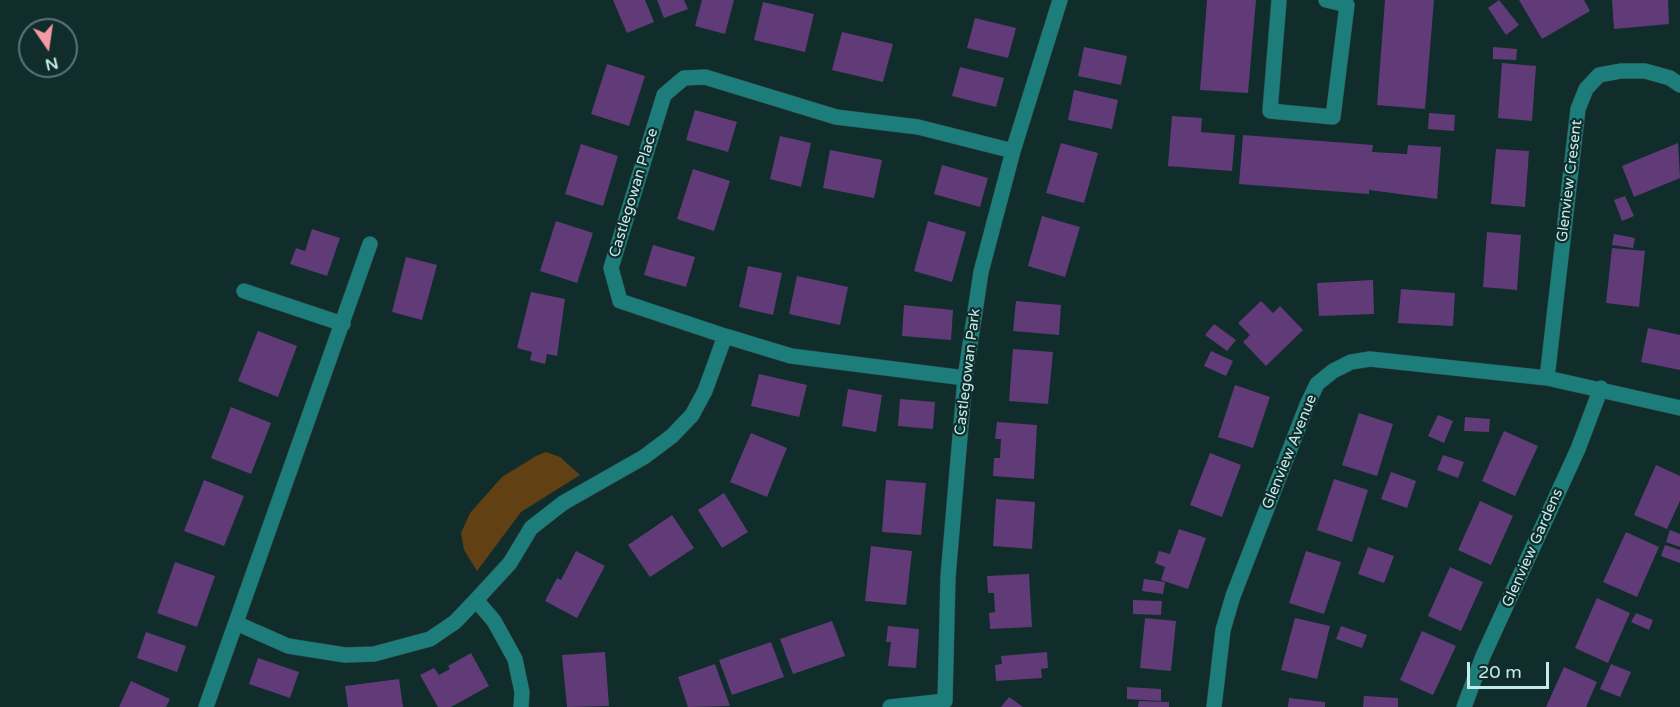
<!DOCTYPE html>
<style>
body{margin:0}
#map{position:relative;width:1680px;height:707px;overflow:hidden;background:#102c2b;font-family:"Varela Round",sans-serif}
canvas{display:block}
.north{position:absolute;left:18px;top:18px;width:60px;height:60px;box-sizing:border-box;background:#102c2b;border:2px solid #577877;border-radius:50%;rotate:167deg;font-size:16px;font-weight:700;line-height:24px;text-align:center;color:#c2ebe9}
.north::after{content:'';display:block;margin:auto;width:21px;height:27px;background:#f49aa5;clip-path:polygon(50% 0,100% 100%,50% 72%,0 100%)}
.scale{position:absolute;left:1467px;top:662px;width:82px;height:27px;box-sizing:border-box;border:3px solid #c2ebe9;border-top:0;padding-left:8px;font-size:18px;line-height:21px;white-space:nowrap;color:#c2ebe9;-webkit-text-stroke:4px #102c2b;paint-order:stroke}
</style>
<div id="map">
<canvas width="1680" height="707"></canvas>
<div class="north">N</div>
<div class="scale">20 m</div>
</div>
<script>
const ctx = document.querySelector('canvas').getContext('2d');
ctx.lineJoin = 'round';
function fill(path, color) {
  ctx.fillStyle = color;
  ctx.fill(path, 'evenodd');
}
function poly(rows) {
  const path = new Path2D();
  for (const r of rows) {
    path.moveTo(r[0], r[1]);
    for (let i = 2; i < r.length; i += 2) path.lineTo(r[i], r[i + 1]);
  }
  return path;
}
function stroke(path, color, width, dash) {
  ctx.strokeStyle = color;
  ctx.lineWidth = width;
  ctx.lineCap = dash ? 'butt' : 'round';
  ctx.setLineDash(dash || []);
  ctx.stroke(path);
}
function label(font, color, halo, rows, align = 'center') {
  ctx.font = font + ' "Varela Round",sans-serif';
  ctx.lineWidth = 4.5;
  ctx.setLineDash([]);
  ctx.textBaseline = 'middle';
  ctx.strokeStyle = halo;
  ctx.fillStyle = color;
  for (const [text, x, y, turn = 0] of rows) {
    ctx.save();
    ctx.translate(x, y);
    ctx.rotate((+turn || 0) * Math.PI / 180);
    ctx.textAlign = isNaN(turn) ? turn : align;
    if (halo) ctx.strokeText(text, 0, 0);
    ctx.fillText(text, 0, 0);
    ctx.restore();
  }
}
const green = poly([
 [546,452,560,457,580,475,521,512,477,571,464,550,461,533,470,513,502,477,536,456]
]);
const building = poly([
 [613,0,645,0,654,22,627,33],
 [657,0,684,0,688,9,664,18],
 [702,0,734,0,725,34,695,26],
 [1207,0,1256,0,1248,93,1200,90],
 [1385,0,1434,0,1425,109,1377,105],
 [1499,0,1519,25,1506,35,1488,8],
 [1519,0,1584,0,1590,11,1542,39],
 [1612,0,1668,0,1669,24,1614,29],
 [763,2,814,14,805,52,754,40],
 [975,18,1016,28,1008,58,967,48],
 [842,32,893,44,883,82,832,70],
 [1084,47,1127,56,1121,85,1078,76],
 [1493,47,1517,49,1516,60,1493,59],
 [1502,63,1536,66,1532,121,1498,118],
 [607,64,645,76,629,126,591,114],
 [960,67,1004,78,996,107,952,96],
 [1074,90,1118,100,1112,129,1068,120],
 [695,110,737,122,728,152,686,140],
 [1429,113,1455,115,1454,131,1428,129],
 [1172,116,1202,118,1201,132,1235,135,1232,171,1168,166],
 [1243,135,1373,145,1372,152,1407,154,1408,145,1441,147,1437,199,1369,190,1369,194,1239,184],
 [780,136,811,143,801,187,770,179],
 [1061,143,1098,153,1084,203,1046,193],
 [1678,143,1680,178,1634,197,1622,166],
 [581,144,618,156,603,206,565,194],
 [1496,149,1529,151,1525,207,1491,204],
 [830,150,882,160,874,198,823,188],
 [942,165,988,178,980,207,934,194],
 [693,169,730,181,714,231,677,219],
 [1625,196,1634,216,1622,221,1614,200],
 [1042,216,1080,227,1065,277,1028,266],
 [556,221,593,233,577,283,540,271],
 [928,221,966,232,952,282,914,271],
 [312,229,340,238,327,276,290,264,296,248,305,251],
 [1487,232,1521,235,1517,290,1483,287],
 [1614,234,1635,238,1633,248,1612,245],
 [653,245,695,257,686,287,644,275],
 [1612,248,1645,251,1639,307,1606,303],
 [406,257,437,265,422,320,392,312],
 [748,266,782,273,773,315,739,307],
 [797,276,848,287,840,325,789,314],
 [1373,280,1374,314,1319,316,1317,283],
 [1401,289,1455,293,1453,326,1398,323],
 [531,292,565,299,557,356,547,354,545,364,530,360,532,352,517,348],
 [1016,301,1061,305,1059,335,1013,331],
 [1261,301,1273,313,1280,306,1303,330,1266,366,1243,342,1250,335,1238,323],
 [904,305,953,310,951,340,902,336],
 [1214,324,1236,340,1227,351,1205,335],
 [1648,328,1680,335,1680,370,1641,362],
 [258,331,297,346,278,397,238,381],
 [1013,349,1053,352,1048,404,1009,401],
 [1211,351,1233,361,1226,376,1204,366],
 [759,374,807,385,799,417,751,406],
 [1235,385,1270,397,1253,448,1218,437],
 [848,389,882,395,876,432,842,426],
 [900,399,935,402,933,429,898,426],
 [231,407,271,423,251,474,211,458],
 [1359,413,1393,424,1377,476,1342,465],
 [1438,415,1453,421,1444,443,1428,436],
 [1465,417,1490,419,1489,432,1464,431],
 [997,422,1037,425,1034,479,993,476,994,458,1000,458,1001,439,995,439],
 [1504,431,1538,446,1515,496,1482,481],
 [751,433,787,448,767,497,730,482],
 [1210,453,1241,465,1222,517,1190,505],
 [1443,455,1464,462,1458,478,1437,470],
 [1656,465,1680,476,1680,501,1667,529,1634,515],
 [1391,472,1416,481,1407,508,1381,499],
 [1334,479,1368,490,1352,542,1317,530],
 [204,480,244,496,224,546,184,531],
 [886,480,926,483,921,535,882,532],
 [724,493,748,532,722,548,698,510],
 [996,499,1035,502,1032,549,993,546],
 [1480,501,1513,516,1491,565,1458,550],
 [672,515,694,548,650,577,628,545],
 [1179,529,1206,538,1188,589,1161,580,1165,567,1155,563,1159,551,1170,554],
 [1670,530,1680,534,1680,547,1666,542],
 [1626,532,1659,547,1637,597,1603,582],
 [1665,545,1680,550,1680,563,1661,556],
 [871,546,912,551,906,605,865,601],
 [1368,547,1394,556,1384,583,1358,574],
 [576,551,605,566,577,618,545,601,557,578,561,580],
 [1306,551,1341,562,1324,614,1289,603],
 [175,562,215,576,197,627,157,613],
 [1450,567,1483,582,1461,631,1428,616],
 [1029,574,1032,627,990,629,989,613,995,612,994,593,988,593,987,576],
 [1144,579,1165,582,1163,594,1142,591],
 [1597,598,1630,613,1608,663,1575,648],
 [1133,600,1162,601,1161,615,1133,614],
 [1636,613,1653,620,1649,630,1631,622],
 [1145,618,1176,621,1171,671,1140,668],
 [1295,618,1330,626,1317,679,1281,670],
 [832,621,845,656,793,674,780,639],
 [888,626,919,629,916,668,888,666,891,642,886,642],
 [1341,626,1367,635,1362,648,1336,639],
 [1422,631,1456,646,1433,695,1400,680],
 [146,632,186,646,177,672,137,658],
 [771,642,784,677,732,695,719,660],
 [605,652,609,706,567,707,562,655],
 [1047,652,1048,668,1041,669,1042,678,996,681,995,665,1002,664,1001,656],
 [471,653,489,686,451,707,438,707,420,675,434,668,439,675,450,669,448,666],
 [258,658,299,672,290,698,249,684],
 [715,664,730,706,688,707,678,677],
 [1611,664,1631,672,1620,697,1600,689],
 [1564,667,1597,682,1586,707,1546,707],
 [399,679,403,707,348,707,345,686],
 [131,681,170,699,166,707,119,707],
 [1127,687,1161,689,1161,701,1127,699],
 [1364,696,1398,698,1398,707,1363,707],
 [1009,697,1023,707,1001,707],
 [1289,698,1325,702,1325,707,1288,707],
 [1139,701,1169,702,1169,707,1138,707]
]);
const minor = poly([
 [1279,0,1270,111,1333,117,1347,5,1326,0],
 [244,291,343,324],
 [965,378,791,356,725,336,620,301,611,268,664,95,684,78,705,77,836,117,918,127,1013,151],
 [1547,378,1578,109,1586,89,1599,75,1621,71,1645,71,1670,78,1680,85],
 [476,600,494,621,515,659,522,692,521,707],
 [236,623,288,646,345,655,374,654,430,639,455,622,476,600,510,563,531,528,563,503,644,457,672,436,692,415,705,391,725,336],
 [206,707,370,244],
 [890,707,945,701,948,577,965,378,981,272,1013,151,1060,0],
 [1214,707,1223,630,1233,596,1307,405,1317,384,1333,371,1351,362,1370,359,1547,378,1680,408],
 [1464,707,1483,656,1578,449,1601,388]
]);
const streetNames = [
 ["Glenview Cresent",1570,181,-83],
 ["Castlegowan Place",634,193,-73],
 ["Castlegowan Park",968,372,-83],
 ["Glenview Avenue",1290,452,-68],
 ["Glenview Gardens",1533,548,-66]
];
fill(green, '#614114');
fill(building, '#613b77');
stroke(minor, '#2f4846', 16);
stroke(minor, '#1c7d7a', 15);
label('15px', '#c2ebe9', '#102c2b', streetNames);
</script>
